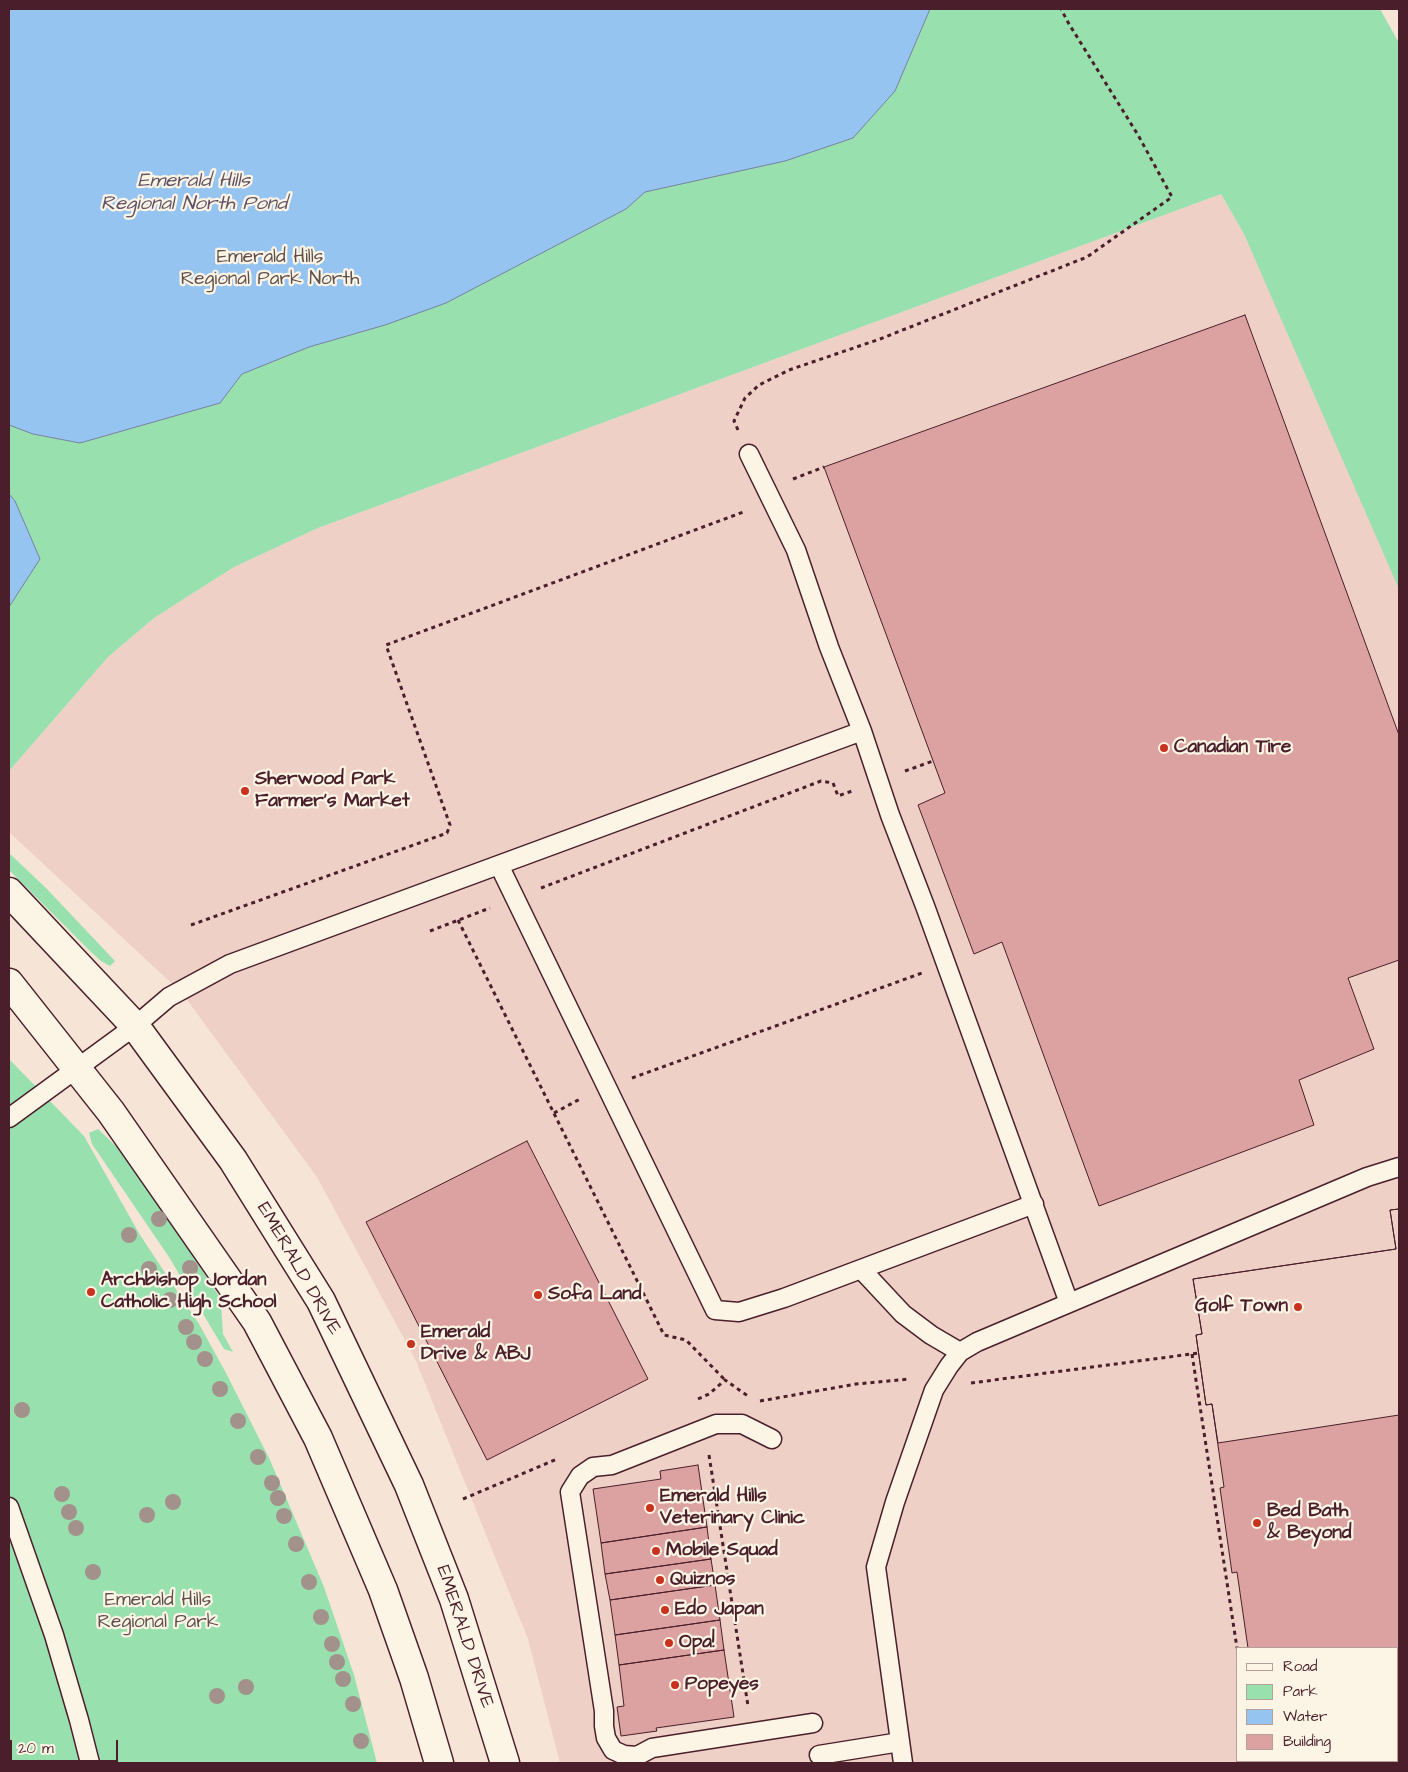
<!DOCTYPE html>
<style>
body{margin:0}
#map{position:relative;width:1408px;height:1772px;overflow:hidden;background:#f6e4d7;font-family:"Architects Daughter",sans-serif}
canvas{display:block}
.frame{position:absolute;inset:0;border:10px solid #4a1f2b;pointer-events:none}
.legend{position:absolute;left:1236px;top:1647px;width:162px;height:115px;box-sizing:border-box;background:#fcf5e5;border:1px solid #b59f9b;margin:0;padding:6px 9px;list-style:none;font-size:15px;color:#4a1f2b}
.legend li{display:flex;align-items:center;gap:10px;height:25px}
.legend b{width:25px;border:1px solid #b59f9b}
.scale{position:absolute;left:10px;top:1740px;width:108px;height:22px;box-sizing:border-box;border:2px solid #4a1f2b;border-top:0;padding-left:6px;font-size:15px;line-height:18px;white-space:nowrap;color:#4a1f2b;-webkit-text-stroke:4px #fcf5e5;paint-order:stroke}
</style>
<div id="map">
<canvas width="1408" height="1772"></canvas>
<div class="frame"></div>
<ul class="legend">
<li><b style="height:6px;background:#fcf5e5"></b>Road</li>
<li><b style="height:14px;background:#98e0ae"></b>Park</li>
<li><b style="height:14px;background:#96c4f1"></b>Water</li>
<li><b style="height:14px;background:#dca2a1"></b>Building</li>
</ul>
<div class="scale">20 m</div>
</div>
<script>
const ctx = document.querySelector('canvas').getContext('2d');
ctx.lineJoin = 'round';
function fill(path, color) {
  ctx.fillStyle = color;
  ctx.fill(path, 'evenodd');
}
function poly(rows) {
  const path = new Path2D();
  for (const r of rows) {
    path.moveTo(r[0], r[1]);
    for (let i = 2; i < r.length; i += 2) path.lineTo(r[i], r[i + 1]);
  }
  return path;
}
function stroke(path, color, width, dash) {
  ctx.strokeStyle = color;
  ctx.lineWidth = width;
  ctx.lineCap = dash ? 'butt' : 'round';
  ctx.setLineDash(dash || []);
  ctx.stroke(path);
}
function label(font, color, halo, rows, align = 'center') {
  ctx.font = font + ' "Architects Daughter",sans-serif';
  ctx.lineWidth = 4.5;
  ctx.setLineDash([]);
  ctx.textBaseline = 'middle';
  ctx.strokeStyle = halo;
  ctx.fillStyle = color;
  for (const [text, x, y, turn = 0] of rows) {
    ctx.save();
    ctx.translate(x, y);
    ctx.rotate((+turn || 0) * Math.PI / 180);
    ctx.textAlign = isNaN(turn) ? turn : align;
    if (halo) ctx.strokeText(text, 0, 0);
    ctx.fillText(text, 0, 0);
    ctx.restore();
  }
}
const built = poly([
 [1221,194,1244,234,1399,577,1399,1763,560,1763,528,1639,416,1361,317,1177,182,993,9,832,9,771,108,657,154,618,234,567,318,528],
 [1237,1648,1397,1648,1397,1761,1237,1761]
]);
const green = poly([
 [9,9,1380,9,1399,43,1399,589,1244,234,1221,194,318,528,234,567,154,618,108,657,9,771],
 [9,853,46,888,115,961,110,966,101,961,90,951,9,870],
 [9,1059,84,1136,140,1235,199,1324,226,1373,270,1460,324,1587,354,1675,377,1763,9,1763],
 [98,1129,120,1150,161,1207,217,1293,221,1303,223,1334,233,1352,224,1349,169,1257,92,1144,89,1133]
]);
const water = poly([
 [9,9,930,9,895,91,853,138,785,161,645,192,626,209,446,303,385,325,309,347,242,374,220,403,80,443,33,434,9,425,9,9],
 [9,494,15,501,40,559,9,607,9,494]
]);
const building = poly([
 [1245,315,1399,735,1399,960,1348,978,1374,1049,1299,1080,1314,1125,1099,1206,1002,942,974,954,918,805,945,793,824,467,1245,315],
 [527,1141,648,1379,487,1460,366,1222,527,1141],
 [1399,1209,1399,1763,1285,1763,1284,1761,1397,1761,1397,1648,1248,1648,1237,1572,1232,1573,1220,1488,1224,1487,1212,1404,1206,1405,1196,1335,1202,1334,1193,1279,1396,1249,1390,1210,1399,1209],
 [1399,1209,1399,1415,1218,1443,1212,1404,1206,1405,1196,1335,1202,1334,1193,1279,1396,1249,1390,1210,1399,1209],
 [698,1465,707,1527,601,1543,593,1489,661,1479,660,1471,698,1465],
 [707,1527,711,1559,605,1574,601,1543,707,1527],
 [711,1559,715,1585,610,1600,605,1574,711,1559],
 [715,1585,720,1620,615,1635,610,1600,715,1585],
 [720,1620,724,1650,619,1665,615,1635,720,1620],
 [724,1650,734,1717,656,1728,657,1731,621,1736,617,1707,624,1706,619,1665,724,1650]
]);
const path = poly([
 [738,430,734,421,745,398,759,385,789,370,880,339,1087,257,1172,197,1138,135,1069,24,1061,9],
 [793,479,824,467],
 [905,771,933,761],
 [541,888,821,781,833,783,838,796,852,791],
 [458,920,664,1335,686,1340,725,1380],
 [191,925,447,833,450,825,386,645,746,511],
 [430,931,490,908],
 [632,1078,922,973],
 [554,1113,582,1098],
 [1192,1354,1237,1648],
 [971,1383,1199,1353],
 [698,1399,709,1394,725,1380,748,1396],
 [760,1401,856,1384,910,1379],
 [709,1455,748,1706],
 [463,1499,557,1459],
 [1271,1761,1272,1763]
]);
const service = poly([
 [749,454,796,550,829,647,862,731,890,815,925,906,1069,1303],
 [499,865,715,1310,739,1312,784,1298,1034,1204],
 [9,1118,135,1026,169,997,230,964,862,731],
 [861,1269,903,1314,931,1335,960,1352],
 [772,1439,742,1424,716,1424,612,1465,593,1467,580,1476,570,1492,604,1711,604,1726,606,1738,613,1750,624,1755,637,1756,652,1748,813,1723],
 [9,1507,54,1635,79,1720,90,1763],
 [819,1755,900,1742],
 [903,1763,876,1567,895,1502,934,1390,949,1366,960,1352,977,1342,1367,1177,1399,1167]
]);
const tertiary = poly([
 [9,892,135,1026,233,1160,321,1301,409,1485,454,1599,505,1763],
 [9,983,111,1112,257,1322,318,1438,383,1590,414,1678,439,1763]
]);
const trees = [
 [159,1219],
 [129,1235],
 [190,1268],
 [149,1269],
 [170,1300],
 [186,1327],
 [194,1342],
 [205,1359],
 [220,1389],
 [22,1410],
 [238,1421],
 [258,1457],
 [272,1483],
 [62,1494],
 [278,1498],
 [173,1502],
 [69,1512],
 [147,1515],
 [284,1516],
 [76,1528],
 [296,1544],
 [93,1572],
 [309,1582],
 [321,1617],
 [332,1644],
 [337,1662],
 [343,1679],
 [246,1687],
 [217,1696],
 [353,1704],
 [361,1741]
];
const markers = [
 [1164,748,5,"#c8321e"],
 [245,791,5,"#c8321e"],
 [91,1292,5,"#c8321e"],
 [538,1295,5,"#c8321e"],
 [1298,1307,5,"#c8321e"],
 [411,1344,5,"#c8321e"],
 [650,1508,5,"#c8321e"],
 [1257,1523,5,"#c8321e"],
 [656,1551,5,"#c8321e"],
 [660,1580,5,"#c8321e"],
 [665,1610,5,"#c8321e"],
 [669,1643,5,"#c8321e"],
 [675,1685,5,"#c8321e"]
];
const parkNames = [
 ["Emerald Hills",270,258],
 ["Regional Park North",270,280],
 ["Emerald Hills",158,1601],
 ["Regional Park",158,1623]
];
const poiNames = [
 ["Canadian Tire",1174,748],
 ["Sherwood Park",255,780],
 ["Farmer's Market",255,802],
 ["Archbishop Jordan",101,1281],
 ["Catholic High School",101,1303],
 ["Sofa Land",548,1295],
 ["Golf Town",1288,1307,"right"],
 ["Emerald",421,1333],
 ["Drive & ABJ",421,1355],
 ["Emerald Hills",660,1497],
 ["Veterinary Clinic",660,1519],
 ["Bed Bath",1267,1512],
 ["& Beyond",1267,1534],
 ["Mobile Squad",666,1551],
 ["Quiznos",670,1580],
 ["Edo Japan",675,1610],
 ["Opa!",679,1643],
 ["Popeyes",685,1685]
];
const streetNames = [
 ["EMERALD DRIVE",298,1269,60],
 ["EMERALD DRIVE",464,1637,72]
];
const waterNames = [
 ["Emerald Hills",194,182],
 ["Regional North Pond",194,205]
];
fill(built, '#eed0c7');
fill(green, '#98e0ae');
fill(water, '#96c4f1');
stroke(water, '#7882a2', 1);
fill(building, '#dca2a1');
stroke(building, '#4a1f2b', 1);
stroke(service, '#4a1f2b', 21);
stroke(tertiary, '#4a1f2b', 31);
stroke(path, '#4a1f2b', 3, [4, 4]);
stroke(service, '#fcf5e5', 18);
stroke(tertiary, '#fcf5e5', 28);
ctx.fillStyle = '#a2928b';
for (const [x, y] of trees) {
  ctx.beginPath();
  ctx.arc(x, y, 8, 0, 2 * Math.PI);
  ctx.fill();
}
for (const [x, y, r, color] of markers) {
  const dot = new Path2D();
  dot.arc(x, y, r, 0, 2 * Math.PI);
  ctx.fillStyle = color;
  ctx.fill(dot);
  stroke(dot, '#fcf5e5', 2);
}
label('19px', '#5e4f4c', '#fcf5e5', parkNames);
label('bold 19px', '#4a1f2b', '#fcf5e5', poiNames, 'left');
label('19px', '#4a1f2b', '#fcf5e5', streetNames);
label('italic 20px', '#615166', '#fcf5e5', waterNames);
</script>
